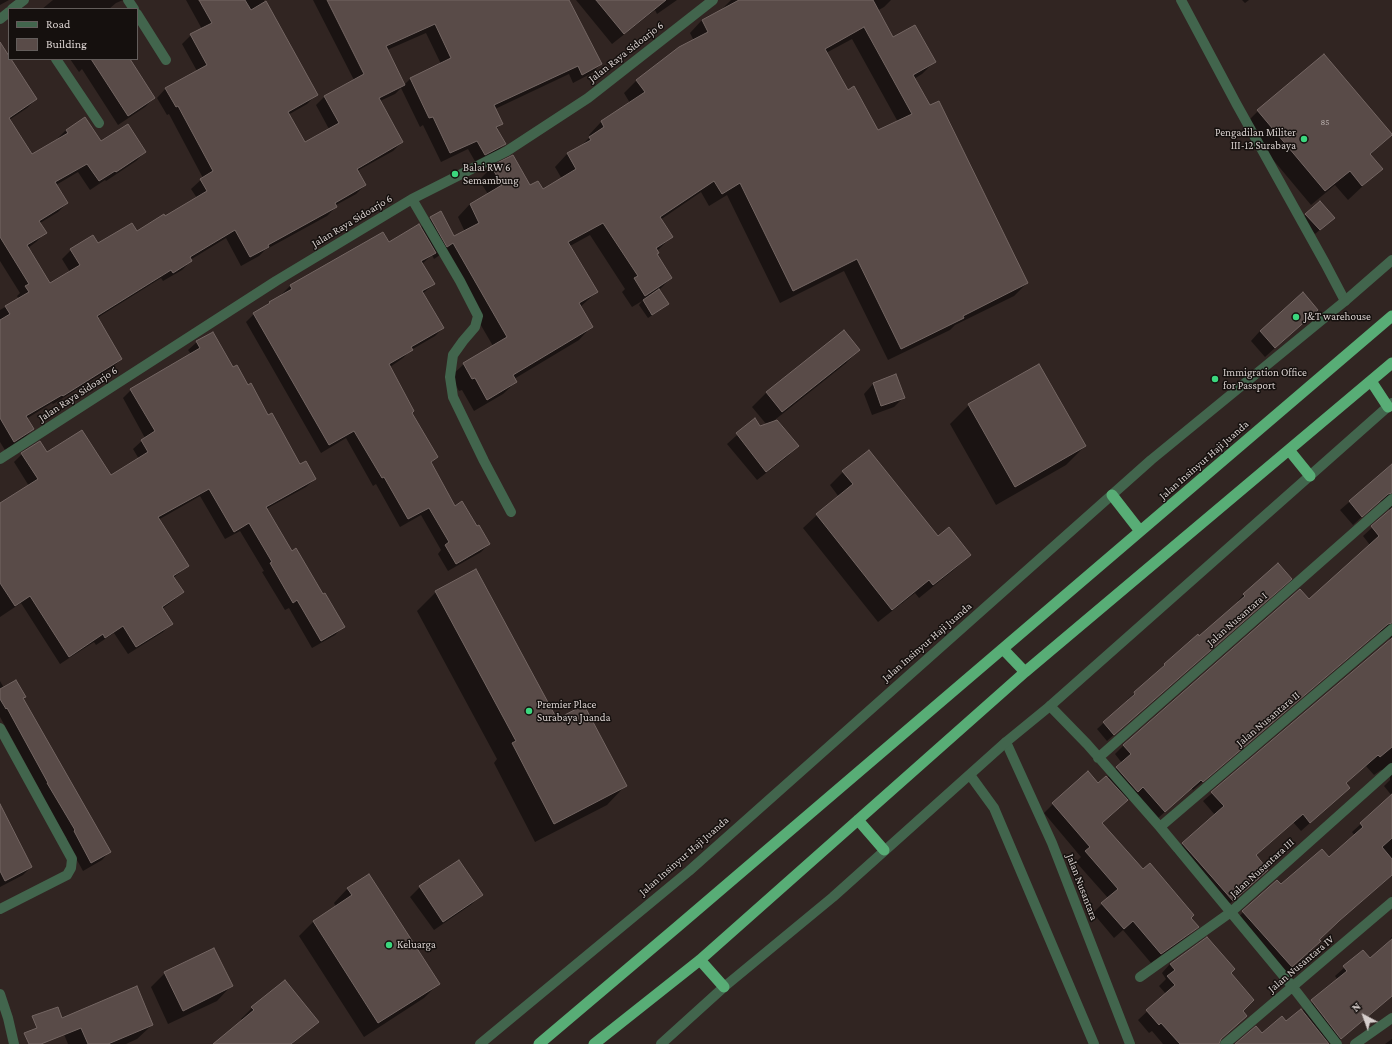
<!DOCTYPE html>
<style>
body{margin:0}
#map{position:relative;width:1392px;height:1044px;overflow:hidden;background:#312522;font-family:"Crimson Pro",serif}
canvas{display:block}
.legend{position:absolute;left:8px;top:8px;width:130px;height:52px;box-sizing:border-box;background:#15100e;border:1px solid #635d5b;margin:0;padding:5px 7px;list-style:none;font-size:12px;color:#d8d0ce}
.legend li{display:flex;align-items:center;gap:8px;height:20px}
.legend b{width:20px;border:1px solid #635d5b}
.north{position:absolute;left:1344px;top:996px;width:40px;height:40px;-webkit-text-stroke:3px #15100e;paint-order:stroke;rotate:319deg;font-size:11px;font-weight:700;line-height:16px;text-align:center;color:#d8d0ce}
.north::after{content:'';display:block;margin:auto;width:14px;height:18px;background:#d8d0ce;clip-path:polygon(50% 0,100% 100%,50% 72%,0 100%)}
</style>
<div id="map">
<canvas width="1392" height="1044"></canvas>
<ul class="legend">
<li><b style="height:5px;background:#42654d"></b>Road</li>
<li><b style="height:11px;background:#594b48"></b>Building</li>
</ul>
<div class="north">N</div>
</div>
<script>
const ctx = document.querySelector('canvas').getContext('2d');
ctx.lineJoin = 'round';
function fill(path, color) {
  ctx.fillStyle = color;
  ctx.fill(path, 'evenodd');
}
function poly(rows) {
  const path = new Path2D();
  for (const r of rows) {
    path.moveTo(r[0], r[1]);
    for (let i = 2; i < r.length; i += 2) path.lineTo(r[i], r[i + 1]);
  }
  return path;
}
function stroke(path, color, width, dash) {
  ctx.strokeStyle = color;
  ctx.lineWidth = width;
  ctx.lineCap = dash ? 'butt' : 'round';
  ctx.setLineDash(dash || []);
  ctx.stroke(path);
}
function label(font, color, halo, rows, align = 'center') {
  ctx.font = font + ' "Crimson Pro",serif';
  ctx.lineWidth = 3;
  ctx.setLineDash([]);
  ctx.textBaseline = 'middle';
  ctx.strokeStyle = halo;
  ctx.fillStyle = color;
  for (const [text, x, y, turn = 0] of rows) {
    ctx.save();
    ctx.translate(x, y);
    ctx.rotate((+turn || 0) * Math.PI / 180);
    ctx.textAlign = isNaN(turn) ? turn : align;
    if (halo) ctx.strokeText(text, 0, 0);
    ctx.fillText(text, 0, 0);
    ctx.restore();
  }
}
const shadow = poly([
 [0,0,9,0,0,5],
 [53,0,123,0,116,3,109,9,42,9],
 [186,0,264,0,316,95,307,104,288,115,304,144,329,129,316,105,325,96,354,80,313,0,568,0,601,64,592,73,573,83,569,74,495,109,502,123,496,129,505,144,496,153,476,163,468,149,441,162,423,125,420,127,401,88,395,94,380,101,402,142,393,151,357,171,365,185,356,194,336,205,336,207,327,216,265,250,259,256,241,266,226,238,190,260,191,261,182,270,163,281,161,278,97,318,121,359,112,368,53,404,52,403,26,419,33,429,24,438,5,450,0,442,0,310,19,299,17,296,20,293,0,261,0,62,9,58,36,99,27,108,9,120,32,155,57,139,66,130,101,142,145,152,136,161,106,181,105,180,90,190,78,172,56,185,67,203,58,212,40,223,45,233,36,242,28,248,49,284,70,272,62,259,71,250,97,245,136,232,165,217,197,198,191,189,203,178,169,114,167,115,157,98,166,88,197,71,182,44,191,35,202,29],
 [426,33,441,64,410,79,404,85,387,50],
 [576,0,677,0,657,14,655,10,612,44],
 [731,0,891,0,884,7,877,11,893,38,934,62,922,74,914,79,1027,283,1014,296,955,325,950,330,888,360,844,271,780,303,727,195,709,206,701,192,660,220,671,237,657,251,656,255,671,278,659,290,668,304,663,308,648,318,639,305,642,301,632,307,622,292,625,289,590,235,570,246,597,292,580,307,591,327,579,340,514,379,516,382,503,394,474,411,462,390,459,391,451,376,464,364,493,346,440,255,434,259,432,255,422,264,434,284,422,294,443,328,435,336,411,350,403,358,390,367,411,413,437,457,430,464,455,507,476,527,489,544,481,552,448,571,438,554,441,550,421,515,400,527,376,484,373,486,346,438,321,453,246,322,254,314,283,295,282,294,290,286,383,233,388,243,420,228,431,218,454,237,465,232,458,217,470,204,488,194,479,180,492,167,530,187,542,190,562,179,555,167,567,154,580,147,590,137,589,135,601,122,630,103,624,93,636,81,680,48,694,41,690,33,702,20,723,10,722,9],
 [852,39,898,122,878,132,847,91,826,53],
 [1242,0,1249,0,1245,3],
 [70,59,129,59,154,98,145,107,118,125,82,69,79,72],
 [1258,111,1391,135,1370,155,1381,169,1348,200,1335,185,1311,205,1244,125],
 [1306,214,1329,222,1315,234,1302,219],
 [1317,310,1265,357,1251,341,1260,331],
 [197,342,233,368,248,386,299,465,315,479,306,487,266,509,291,552,343,627,335,635,312,648,289,608,285,610,262,572,264,571,240,531,225,539,200,496,158,520,188,566,173,578,182,592,174,600,162,609,171,624,163,632,128,654,114,633,96,645,94,642,60,664,21,603,0,617,0,505,29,486,14,462,22,454,47,454,111,477,139,459,133,449,145,438,123,398,131,390,191,354,188,350],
 [859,350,845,364,771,423,797,446,788,456,757,480,727,444,755,419,760,428,767,425,752,407,767,392],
 [895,376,904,397,894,407,872,415,864,394,873,384],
 [969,405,1085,446,1066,465,996,505,950,424],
 [1390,467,1392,469,1392,875,1329,930,1318,940,1311,950,1283,975,1234,921,1277,881,1281,886,1329,858,1355,836,1352,832,1392,796,1384,786,1390,780,1390,776,1388,772,1381,770,1374,775,1366,766,1345,783,1340,796,1301,831,1293,822,1255,856,1258,878,1224,909,1174,852,1215,815,1203,801,1388,642,1390,638,1388,633,1382,631,1378,633,1193,790,1191,788,1156,820,1134,795,1128,799,1101,824,1143,871,1197,927,1188,936,1151,963,1123,930,1114,938,1093,913,1108,898,1076,862,1081,857,1044,813,1053,804,1098,784,1107,778,1122,763,1115,754,1123,746,1300,590,1309,600,1370,545,1363,536,1389,512,1389,504,1384,501,1378,502,1353,525,1340,510],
 [843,472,938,538,969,555,956,568,919,598,915,593,878,622,803,528,817,515,839,497,830,485],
 [476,570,557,721,625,786,607,805,535,842,494,763,497,759,417,611,436,592],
 [1284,585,1107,741,1097,729,1129,700,1128,699,1159,671,1165,664,1199,637,1239,603,1238,601,1244,594],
 [0,681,4,688,24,697,22,699,110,851,102,860,83,871,66,840,67,839,40,793,41,792,0,717],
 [0,808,31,867,23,875,0,887],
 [420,887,481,894,472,904,434,930,410,897],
 [348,888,438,984,424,998,364,1037,299,936,313,922,336,907,334,903],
 [1392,937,1392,995,1335,1044,1257,1044,1302,1011,1338,980,1335,976,1363,951,1370,959,1392,941,1390,939],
 [1170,964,1230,974,1218,1044,1163,1044,1152,1031,1149,1033,1138,1020,1166,994,1159,986,1166,979,1162,973],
 [165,973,231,986,217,1001,168,1024,151,987],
 [252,1008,317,1021,292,1044,215,1044,243,1021,241,1019],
 [152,1025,137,1039,126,1044,68,1044,61,1027],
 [1392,1039,1392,1044,1385,1044]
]);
const building = poly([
 [199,0,245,0,251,10,266,1,318,95,288,112,305,142,339,123,324,96,364,74,327,0,569,0,602,64,582,75,578,66,494,105,503,124,496,127,506,144,504,145,485,155,477,141,450,153,433,117,429,118,410,78,451,58,435,24,386,46,405,85,379,98,403,142,357,169,366,185,335,203,337,207,268,245,269,247,250,257,235,230,190,257,192,261,173,273,171,270,97,316,122,359,63,396,62,395,26,416,34,429,14,442,0,418,0,320,10,314,5,306,29,292,25,286,29,284,0,237,0,42,9,56,9,59,11,59,37,99,9,118,32,154,68,133,66,130,85,117,101,141,128,124,146,152,116,172,115,171,99,181,87,164,55,182,68,203,39,221,47,233,27,245,50,283,80,265,70,249,93,235,98,243,132,223,137,231,164,214,165,216,207,191,200,179,213,171,178,106,176,107,165,88,207,65,190,34,212,23,199,0],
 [596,0,666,0,624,34,596,0],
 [739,0,873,0,893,37,915,25,936,62,913,75,930,105,939,101,1028,283,963,316,964,318,901,349,857,259,793,291,740,183,722,194,714,181,660,217,673,237,656,248,659,253,657,254,672,278,645,296,634,278,638,276,603,223,568,242,598,292,579,303,593,327,513,375,517,382,487,400,475,378,472,379,463,363,507,337,453,243,447,247,430,217,441,211,454,236,479,223,470,204,502,185,491,166,513,155,530,185,538,181,543,189,576,169,567,153,591,140,589,137,604,127,601,121,645,92,636,80,679,47,708,32,702,20,739,0],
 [864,27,912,114,878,130,854,86,848,90,825,49,864,27],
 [1324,54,1392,134,1392,135,1370,154,1383,169,1362,186,1350,171,1325,191,1257,110,1324,54],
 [91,59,130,59,155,98,128,116,91,59],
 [1320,201,1335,218,1320,230,1305,214,1320,201],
 [419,224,436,253,421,261,435,284,422,291,444,328,411,347,413,350,389,364,414,411,412,413,438,457,431,462,455,506,462,501,477,526,479,525,490,544,456,564,445,545,449,542,429,508,408,519,384,477,382,478,354,431,329,445,253,313,270,303,269,302,292,289,290,285,383,232,389,242,419,224],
 [659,289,669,304,652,315,643,300,659,289],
 [1303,292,1318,310,1275,348,1260,331,1303,292],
 [844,330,860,350,782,412,766,392,844,330],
 [213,332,233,367,237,365,248,385,251,383,268,415,272,413,300,464,306,461,316,479,266,507,292,551,296,548,323,594,325,593,345,627,321,641,297,600,293,603,270,563,272,562,249,523,234,532,209,489,158,517,189,566,173,576,184,592,162,607,173,624,136,647,123,626,105,638,103,634,69,657,30,596,15,606,0,583,0,503,38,479,21,453,40,441,47,452,82,430,111,475,148,452,141,440,155,431,130,389,200,348,196,341,213,332],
 [1039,364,1086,446,1015,487,968,404,1039,364],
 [896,374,905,398,881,406,873,383,896,374],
 [755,418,760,426,777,420,799,446,766,472,736,433,755,418],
 [869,450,938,536,949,527,971,555,933,585,929,580,892,610,816,514,853,484,842,471,869,450],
 [1392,464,1392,493,1388,494,1362,517,1349,501,1392,464],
 [1392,508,1392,623,1388,624,1203,782,1201,780,1165,812,1143,787,1138,792,1116,767,1131,754,1123,745,1300,589,1309,599,1379,536,1371,526,1392,508],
 [1278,563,1292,579,1114,735,1103,722,1135,694,1134,692,1165,665,1164,664,1198,634,1199,636,1245,596,1243,594,1278,563],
 [476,569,557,719,584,705,627,786,554,824,512,743,516,741,435,591,476,569],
 [1392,638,1392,747,1380,757,1378,755,1346,783,1350,788,1310,823,1303,814,1256,855,1268,870,1233,901,1182,843,1224,806,1211,792,1392,638],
 [16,680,26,697,23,698,111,852,91,863,74,831,75,830,47,783,48,783,7,708,6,709,0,699,0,689,16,680],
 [1088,771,1098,783,1106,776,1128,800,1102,823,1143,869,1150,863,1194,915,1191,918,1199,927,1161,954,1133,921,1124,929,1101,903,1118,889,1085,851,1090,847,1052,803,1088,771],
 [1392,794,1392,838,1382,847,1392,859,1392,875,1339,921,1319,940,1321,941,1292,967,1242,911,1277,880,1281,884,1322,849,1329,857,1363,827,1360,823,1392,794],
 [0,804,32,867,5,881,0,871,0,804],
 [459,860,483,895,443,922,419,886,459,860],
 [369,874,440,984,378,1023,313,921,352,895,347,888,369,874],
 [1207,937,1235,969,1231,973,1254,1000,1243,1011,1247,1016,1221,1039,1219,1044,1180,1044,1161,1023,1159,1025,1146,1010,1175,985,1167,976,1175,970,1170,964,1207,937],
 [1392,939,1392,996,1341,1039,1311,1000,1347,971,1343,966,1363,950,1370,958,1392,939],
 [214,948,233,986,183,1011,164,972,214,948],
 [285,980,319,1022,291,1044,213,1044,254,1010,251,1007,285,980],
 [137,986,153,1025,108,1044,88,1044,81,1028,41,1044,29,1044,24,1033,37,1028,32,1016,58,1007,62,1018,137,986],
 [1301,1009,1329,1044,1235,1044,1256,1026,1262,1033,1282,1016,1286,1021,1301,1009]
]);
const minor = poly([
 [128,0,134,9],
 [1181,0,1237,105,1325,263,1345,301],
 [12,9,24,0],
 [137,14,166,60],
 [0,19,9,12],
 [56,59,99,123],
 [412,199,460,281,478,316,475,327,463,341,453,355,450,377,453,397,484,461,511,512],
 [0,459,276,281,412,199,507,151,588,98,713,0],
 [1050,706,1087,744,1160,827,1292,986,1337,1044],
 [0,728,72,859,71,868,67,875,0,909],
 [1006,742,1052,843,1130,1044],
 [1098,758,1392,499],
 [970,775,994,808,1094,1044],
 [1160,827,1392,629],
 [1140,977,1231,912,1392,768],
 [0,994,8,1018,14,1044],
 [1225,1044,1392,902],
 [1355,1044,1392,1018]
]);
const tertiary = poly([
 [480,1044,689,871,1151,460,1345,301,1392,260],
 [661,1044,724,987,833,897,1006,742,1050,706,1392,403]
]);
const trunk = poly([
 [1371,381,1388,407],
 [1289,450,1310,476],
 [1112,495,1140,531],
 [1003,649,1025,672],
 [858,820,884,850],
 [700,960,724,987],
 [539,1044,676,928,1392,316],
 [594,1044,700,960,1025,672,1392,363]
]);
const markers = [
 [1304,139,4,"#3bd77e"],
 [455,174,4,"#3bd77e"],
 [1296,317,4,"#3bd77e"],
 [1215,379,4,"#3bd77e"],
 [529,711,4,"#3bd77e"],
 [389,945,4,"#3bd77e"]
];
const numberNames = [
 ["85",1325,122]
];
const streetNames = [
 ["Jalan Raya Sidoarjo 6",626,52,-38],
 ["Jalan Raya Sidoarjo 6",352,221,-31],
 ["Jalan Raya Sidoarjo 6",78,394,-33],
 ["Jalan Insinyur Haji Juanda",1204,460,-41],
 ["Jalan Nusantara I",1237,619,-41],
 ["Jalan Insinyur Haji Juanda",927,642,-41],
 ["Jalan Nusantara II",1268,719,-40],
 ["Jalan Insinyur Haji Juanda",684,856,-41],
 ["Jalan Nusantara III",1262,868,-42],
 ["Jalan Nusantara",1082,887,69],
 ["Jalan Nusantara IV",1301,964,-40]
];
const poiNames = [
 ["Pengadilan Militer",1296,133,"right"],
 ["III-12 Surabaya",1296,146,"right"],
 ["Balai RW 6",463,168],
 ["Semambung",463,181],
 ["J&T warehouse",1304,317],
 ["Immigration Office",1223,373],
 ["for Passport",1223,386],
 ["Premier Place",537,705],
 ["Surabaya Juanda",537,718],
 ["Keluarga",397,945]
];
fill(shadow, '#0007');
fill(building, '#594b48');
stroke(building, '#746663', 1);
stroke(minor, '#42654d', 10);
stroke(tertiary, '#42654d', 10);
stroke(trunk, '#58ad76', 11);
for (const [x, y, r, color] of markers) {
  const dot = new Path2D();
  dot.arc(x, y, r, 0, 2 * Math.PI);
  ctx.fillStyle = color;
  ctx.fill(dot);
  stroke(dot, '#15100e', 1.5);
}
label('9px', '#b8afac', null, numberNames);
label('11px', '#d8d0ce', '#15100e', streetNames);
label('11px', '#d8d0ce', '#15100e', poiNames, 'left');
</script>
